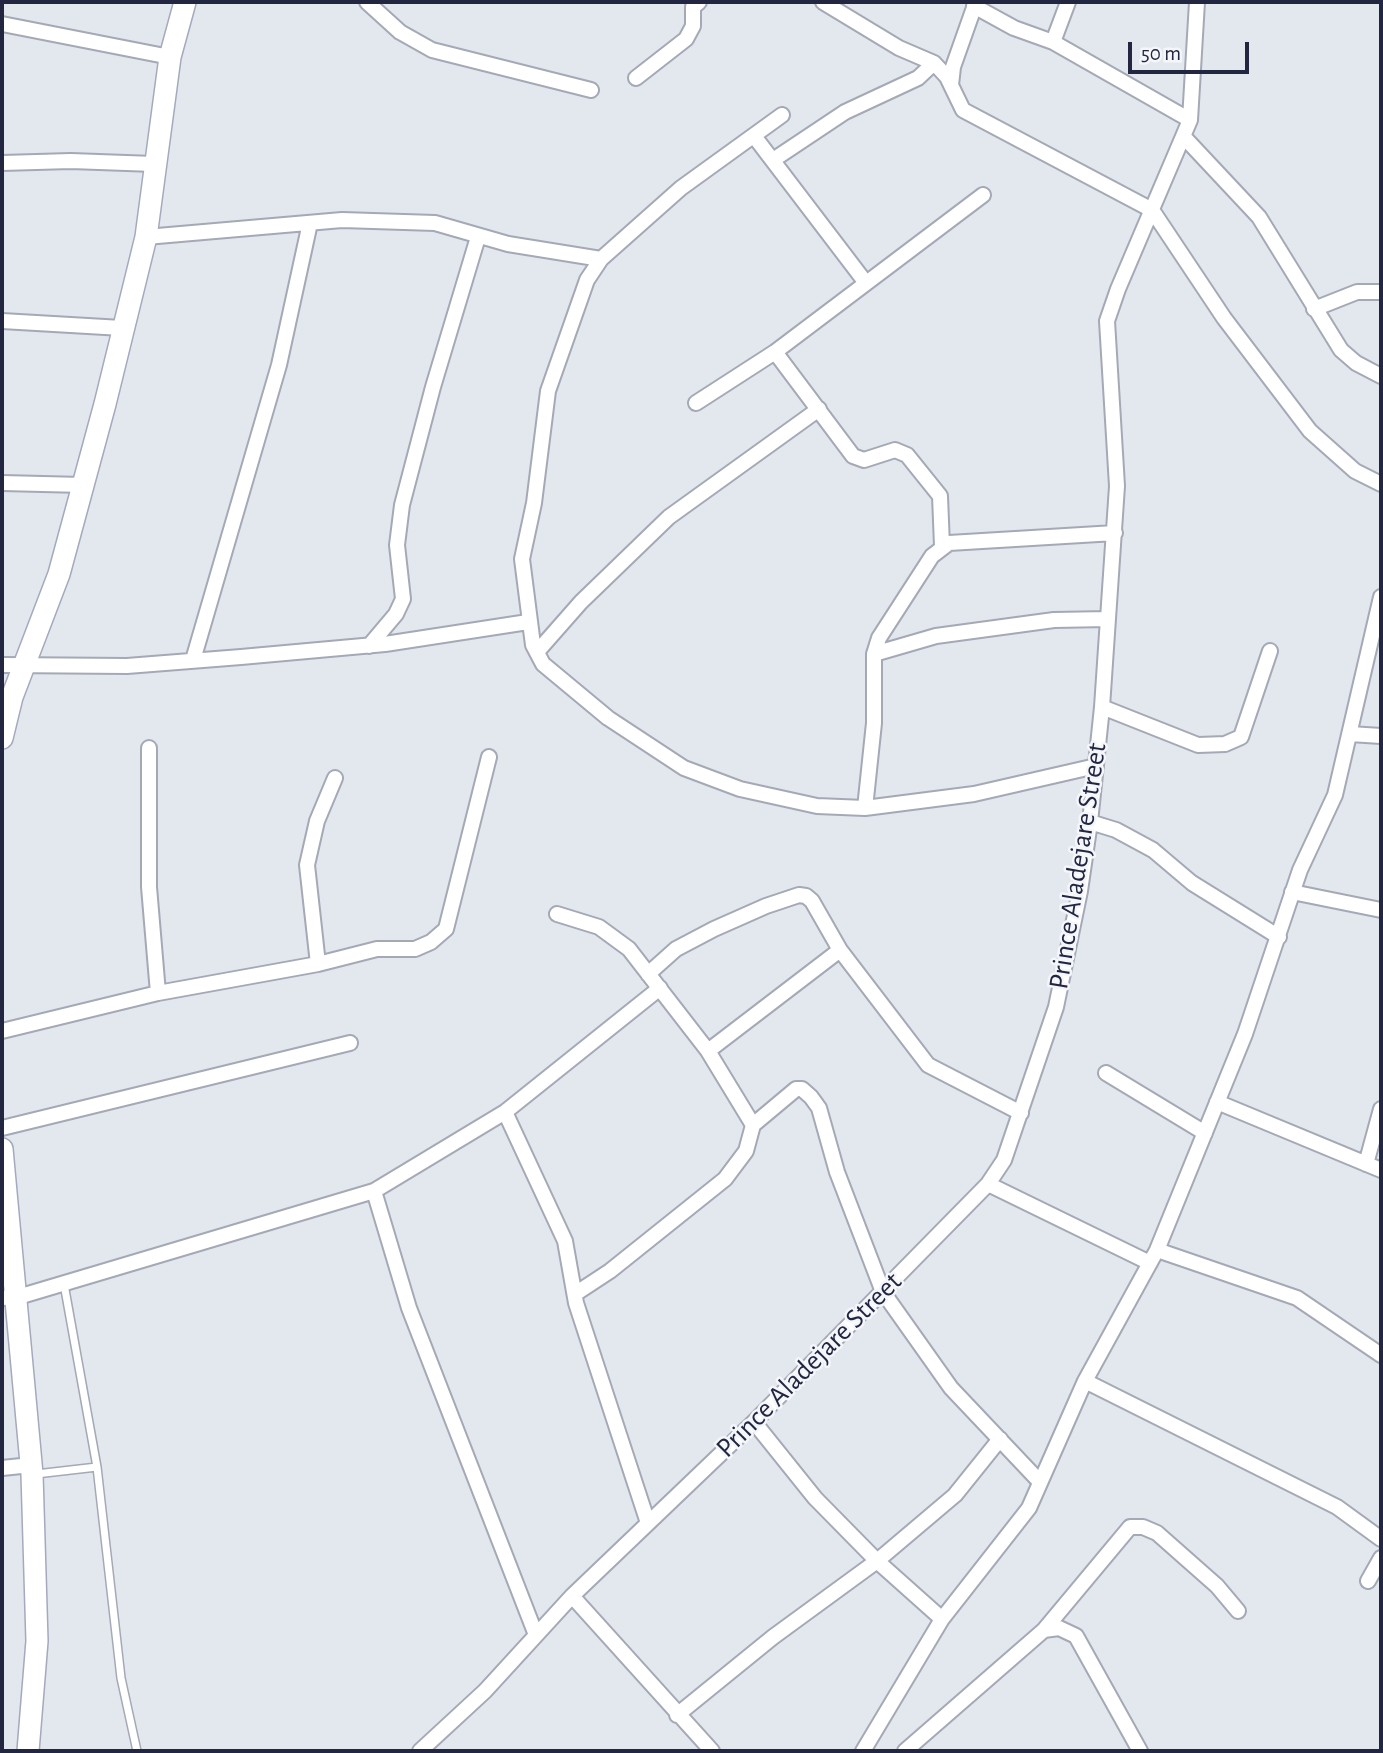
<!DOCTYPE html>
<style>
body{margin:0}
#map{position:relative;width:1383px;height:1753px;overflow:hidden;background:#e3e7ee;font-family:"Alegreya Sans",sans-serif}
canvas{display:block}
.frame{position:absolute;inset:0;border:4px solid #222640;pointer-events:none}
.scale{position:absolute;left:1128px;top:42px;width:121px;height:32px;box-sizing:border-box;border:4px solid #222640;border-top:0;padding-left:9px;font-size:21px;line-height:24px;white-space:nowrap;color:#222640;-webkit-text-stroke:5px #f4f6fa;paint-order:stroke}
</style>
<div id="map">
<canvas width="1383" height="1753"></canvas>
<div class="frame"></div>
<div class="scale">50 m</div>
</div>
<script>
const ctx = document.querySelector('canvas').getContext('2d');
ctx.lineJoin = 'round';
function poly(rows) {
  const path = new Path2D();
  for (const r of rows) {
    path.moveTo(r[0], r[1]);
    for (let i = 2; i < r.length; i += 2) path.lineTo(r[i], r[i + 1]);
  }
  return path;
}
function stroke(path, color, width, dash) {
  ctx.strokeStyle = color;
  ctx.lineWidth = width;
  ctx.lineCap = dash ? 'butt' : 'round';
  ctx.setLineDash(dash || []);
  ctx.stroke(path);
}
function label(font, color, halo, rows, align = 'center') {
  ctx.font = font + ' "Alegreya Sans",sans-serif';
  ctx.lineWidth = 5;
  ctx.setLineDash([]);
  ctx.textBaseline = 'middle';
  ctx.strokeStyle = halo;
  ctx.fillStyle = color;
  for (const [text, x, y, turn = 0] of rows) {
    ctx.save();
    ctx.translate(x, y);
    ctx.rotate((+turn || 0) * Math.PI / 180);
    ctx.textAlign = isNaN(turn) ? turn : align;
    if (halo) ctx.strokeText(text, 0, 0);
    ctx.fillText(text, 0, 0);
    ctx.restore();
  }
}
const lane = poly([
 [64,1284,97,1467,121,1678,137,1751],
 [36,1474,97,1467]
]);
const street = poly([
 [367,2,400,32,432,50,591,90],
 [823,2,899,48,934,63,947,77,963,110,1152,210,1224,318,1310,431,1355,471,1381,484],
 [974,6,1014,28,1053,42,1190,120],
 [2,24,170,57],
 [1053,42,1068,2],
 [636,78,686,39,693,26,693,7,699,2],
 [951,85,953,67,976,2],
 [782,115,681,188,601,259,587,280,548,391,534,503,522,559,533,645,543,664,608,718,684,768,740,789,817,806,865,808,974,794,1096,766],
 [754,136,866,283],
 [1184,137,1259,217,1341,350,1356,363,1381,376],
 [773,160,845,112,918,78,934,63],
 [2,163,71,161,154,164],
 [146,237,342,220,435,223,508,244,601,259],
 [1314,309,1357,292,1381,292],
 [2,321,122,328],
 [775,352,853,456,864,460,895,450,907,455,940,496,942,546],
 [696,403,775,352,983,195],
 [2,483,83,485],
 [369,646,396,614,403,599,397,545,402,505,433,387,478,237],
 [537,652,581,602,669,517,819,409],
 [874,654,936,636,1054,620,1108,619],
 [193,660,279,365,310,223],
 [2,665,127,666,241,657,385,644,528,622],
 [1102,707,1198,745,1225,744,1241,737,1270,651],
 [1350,734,1381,736],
 [149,748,149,887,158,993],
 [865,808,874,723,874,654,879,638,932,556,949,543,1115,533],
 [1090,822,1116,830,1153,850,1192,883,1279,937],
 [1292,892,1381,910],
 [557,914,599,927,629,949,708,1051,753,1125,746,1151,725,1179,610,1271,575,1294],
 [318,964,307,865,317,821,335,778],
 [648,974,676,949,714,929,766,906,799,895,806,896,812,901,840,950,928,1065,1021,1113],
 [2,1031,158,993,318,964,377,949,415,949,431,942,446,929,489,757],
 [708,1051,840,950],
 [1106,1073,1205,1133],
 [1217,1102,1381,1170],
 [505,1112,565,1241,576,1303,648,1523],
 [753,1125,796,1089,802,1089,811,1097,819,1108,837,1172,883,1292,951,1388,1040,1482],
 [2,1128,350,1043],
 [1366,1164,1381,1109],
 [988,1184,1150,1263],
 [374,1191,409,1308,536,1635],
 [1157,1250,1297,1298,1381,1355],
 [2,1298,18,1297,374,1191,505,1112,660,988],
 [1085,1381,1337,1507,1381,1539],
 [754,1422,815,1498,877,1561,942,1619],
 [2,1468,31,1465],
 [1368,1581,1381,1558],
 [572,1596,712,1751],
 [1044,1630,1059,1628,1076,1636,1140,1751],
 [677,1715,773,1637,877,1561,955,1495,1000,1439],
 [420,1751,485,1691,572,1596,754,1422,988,1184,1004,1160,1056,1007,1080,891,1090,822,1102,707,1117,486,1107,321,1118,289,1190,120,1197,2],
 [863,1751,942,1619,1029,1508,1085,1381,1157,1250,1245,1034,1300,870,1335,795,1381,597],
 [905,1751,1044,1630,1130,1527,1143,1527,1157,1533,1217,1586,1238,1611]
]);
const secondary = poly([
 [2,738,12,697,59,574,105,404,146,237,170,57,185,2],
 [2,1149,32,1474,37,1641,28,1751]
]);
const streetNames = [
 ["Prince Aladejare Street",1078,866,-81],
 ["Prince Aladejare Street",809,1365,-45]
];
stroke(lane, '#a5a9b6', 10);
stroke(street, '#a5a9b6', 18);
stroke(secondary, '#a4a9bd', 24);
stroke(lane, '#fff', 7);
stroke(street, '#fff', 14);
stroke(secondary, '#fff', 21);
label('28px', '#222640', '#f4f6fa', streetNames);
</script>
